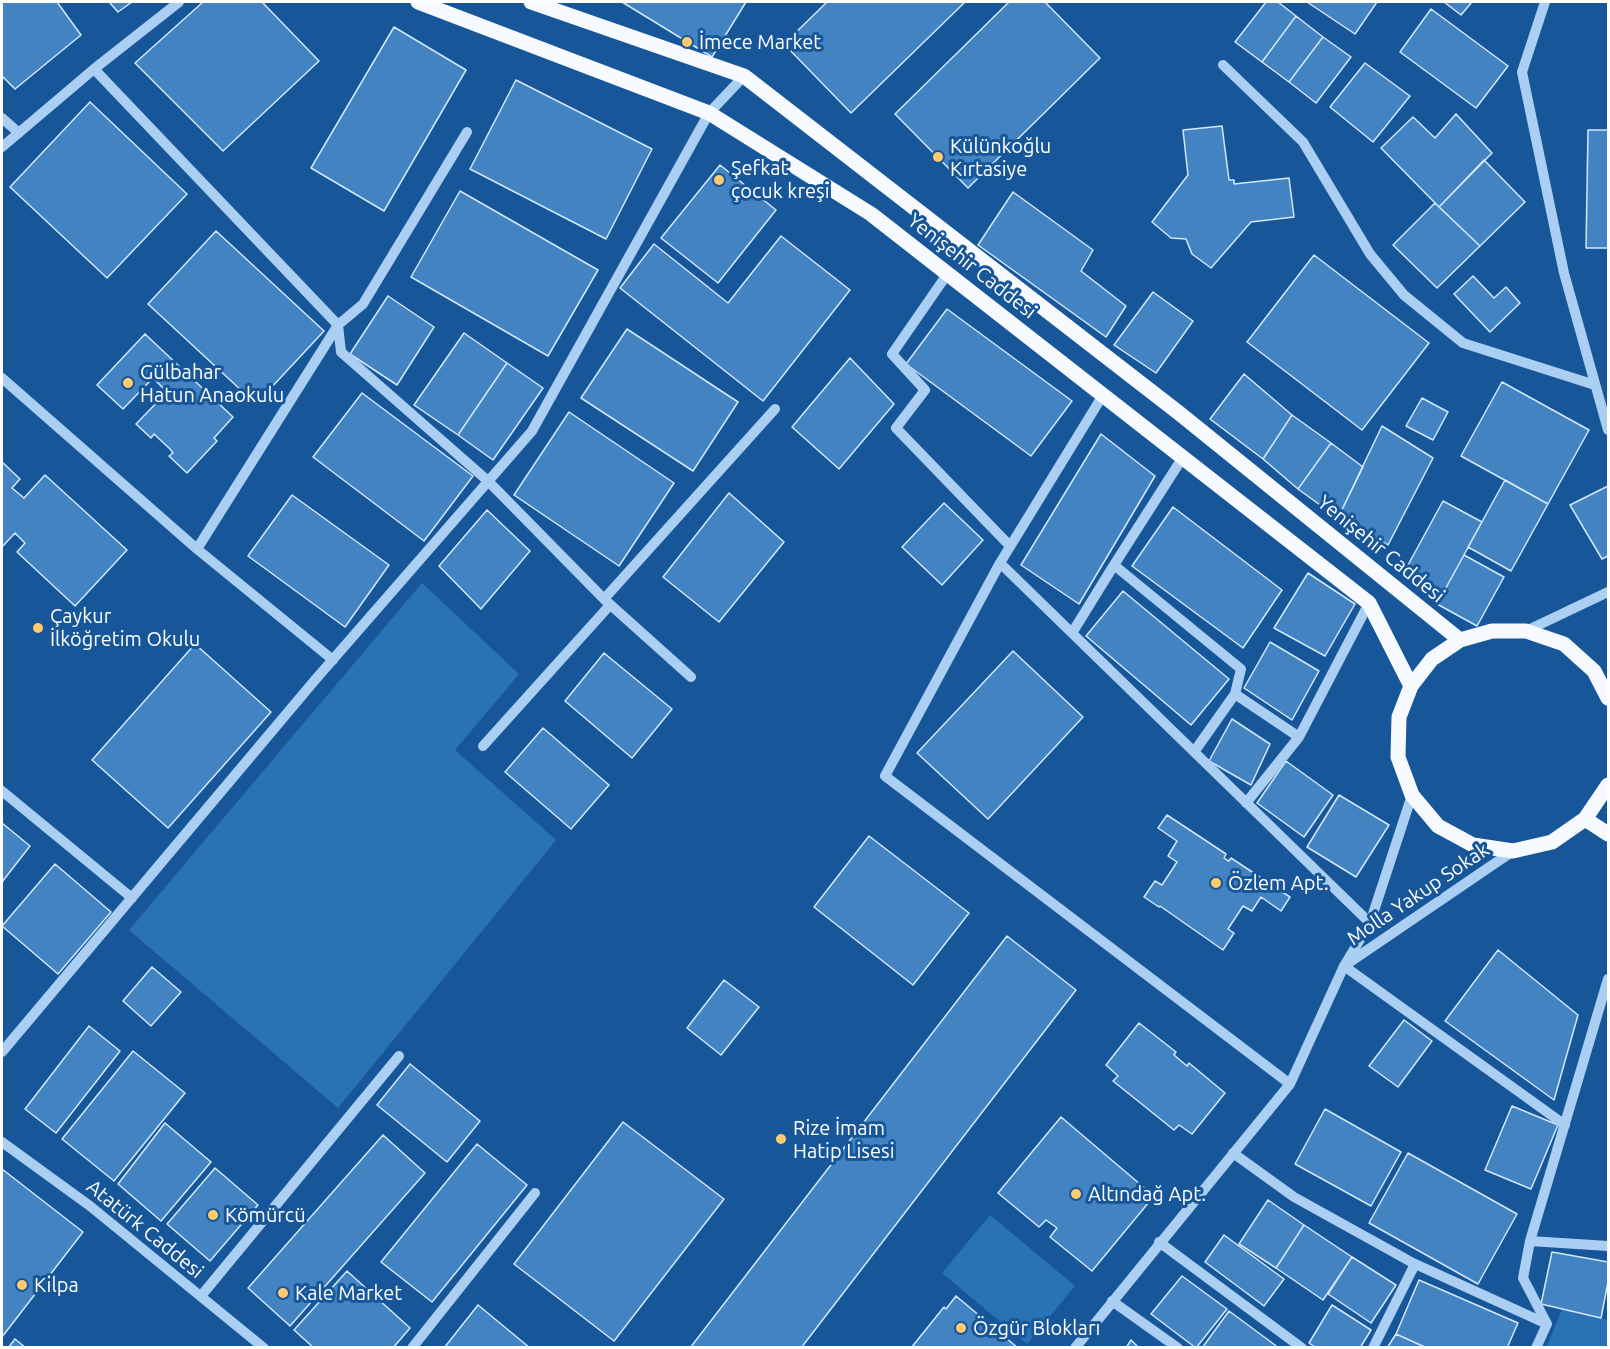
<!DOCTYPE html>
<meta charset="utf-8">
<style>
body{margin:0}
#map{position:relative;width:1610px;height:1349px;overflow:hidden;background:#175799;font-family:Ubuntu,sans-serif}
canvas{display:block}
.frame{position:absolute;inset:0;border:3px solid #fff;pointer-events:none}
</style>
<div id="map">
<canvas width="1610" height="1349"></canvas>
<div class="frame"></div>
</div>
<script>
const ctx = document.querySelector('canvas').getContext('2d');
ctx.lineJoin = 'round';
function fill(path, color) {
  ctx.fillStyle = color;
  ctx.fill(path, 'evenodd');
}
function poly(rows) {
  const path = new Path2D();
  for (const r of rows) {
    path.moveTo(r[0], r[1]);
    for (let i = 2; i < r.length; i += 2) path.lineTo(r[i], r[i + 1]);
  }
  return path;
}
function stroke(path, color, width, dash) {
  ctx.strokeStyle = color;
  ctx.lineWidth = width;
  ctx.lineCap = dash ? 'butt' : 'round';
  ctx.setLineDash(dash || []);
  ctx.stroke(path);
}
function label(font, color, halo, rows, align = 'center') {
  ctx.font = font + ' Ubuntu,sans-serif';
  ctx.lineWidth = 6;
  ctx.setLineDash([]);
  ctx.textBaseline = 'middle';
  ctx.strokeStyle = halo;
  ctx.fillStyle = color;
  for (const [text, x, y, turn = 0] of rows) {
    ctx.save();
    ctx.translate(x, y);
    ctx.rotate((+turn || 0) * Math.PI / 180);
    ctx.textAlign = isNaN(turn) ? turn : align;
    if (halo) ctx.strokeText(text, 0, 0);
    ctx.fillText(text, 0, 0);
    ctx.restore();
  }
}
const green = poly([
 [422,583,519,674,455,750,556,840,338,1108,129,930],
 [990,1215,1075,1286,1027,1344,942,1273],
 [1562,1309,1608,1320,1608,1347,1546,1348]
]);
const building = poly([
 [2,2,57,2,81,35,15,89,2,76,2,2],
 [109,2,132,2,118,12,109,2],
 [203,2,262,2,319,61,223,151,135,63,203,2],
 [622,2,746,2,712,57,622,2],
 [827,2,963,2,964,3,851,113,784,44,827,2],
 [1009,2,1045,2,1100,58,968,188,895,114,1009,2],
 [1266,2,1278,2,1296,16,1262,62,1235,42,1266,2],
 [1307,2,1377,2,1355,34,1307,2],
 [1444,2,1472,2,1461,15,1444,2],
 [1431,9,1508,66,1476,108,1400,52,1431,9],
 [1296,16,1323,37,1289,82,1262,62,1296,16],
 [394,27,466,70,384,211,311,168,394,27],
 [1323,37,1351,57,1316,103,1289,82,1323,37],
 [1365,63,1410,96,1373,142,1330,107,1365,63],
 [516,80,652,149,606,239,470,169,516,80],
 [90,102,187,194,107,278,10,187,90,102],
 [1456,114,1492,153,1439,207,1381,148,1413,117,1435,138,1456,114],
 [1222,126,1229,180,1234,180,1234,184,1289,178,1294,217,1251,222,1211,268,1192,254,1186,239,1171,238,1152,222,1188,175,1183,130,1222,126],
 [1588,130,1608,130,1608,248,1586,248,1588,130],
 [1484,160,1525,202,1480,246,1439,207,1484,160],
 [720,165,776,210,718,283,661,238,720,165],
 [460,191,598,270,548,356,411,277,460,191],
 [1013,192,1093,250,1081,271,1126,306,1106,337,978,245,1013,192],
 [1435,203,1480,246,1437,288,1393,245,1435,203],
 [216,231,324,331,256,404,148,304,216,231],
 [781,236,850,290,763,401,620,288,654,244,728,303,781,236],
 [1314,255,1429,343,1362,430,1247,342,1314,255],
 [1473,276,1494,298,1506,287,1520,303,1490,332,1454,294,1473,276],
 [1153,292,1193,321,1156,373,1114,345,1153,292],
 [388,296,434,327,397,385,350,354,388,296],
 [947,309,1072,401,1031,456,906,364,947,309],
 [627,329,738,402,693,471,581,398,627,329],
 [464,333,507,363,458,435,414,405,464,333],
 [145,334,233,417,214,438,217,441,187,473,169,456,173,453,170,449,154,434,151,438,136,424,167,392,153,378,123,409,97,385,145,334],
 [850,358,894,404,839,469,792,427,850,358],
 [507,363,543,388,493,460,458,435,507,363],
 [1244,374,1292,415,1263,459,1210,419,1244,374],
 [1502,382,1589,430,1548,504,1461,456,1502,382],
 [362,393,473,476,424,541,313,457,362,393],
 [1422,398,1448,412,1433,440,1406,426,1422,398],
 [569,412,674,483,619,566,514,495,569,412],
 [1292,415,1331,443,1298,489,1263,459,1292,415],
 [1382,426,1433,458,1388,545,1338,518,1382,426],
 [1101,434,1155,476,1079,604,1021,565,1101,434],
 [1331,443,1363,467,1338,518,1298,489,1331,443],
 [2,462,20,479,12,488,24,498,45,475,127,550,75,606,17,552,25,543,15,533,2,547,2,462],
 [1505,480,1548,504,1511,571,1468,547,1505,480],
 [1608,486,1608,556,1602,559,1570,505,1608,486],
 [729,493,784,542,719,622,663,577,729,493],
 [292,495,389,565,345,627,248,556,292,495],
 [1443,501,1482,522,1441,597,1402,576,1443,501],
 [944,503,983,540,942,585,902,547,944,503],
 [1173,507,1282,590,1243,648,1132,566,1173,507],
 [487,510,530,551,481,609,439,566,487,510],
 [1464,555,1504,577,1477,626,1437,604,1464,555],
 [1308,573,1355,604,1325,656,1274,628,1308,573],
 [1123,591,1229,679,1191,725,1086,636,1123,591],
 [1270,642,1319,671,1292,720,1244,688,1270,642],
 [195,644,271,712,168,828,92,760,195,644],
 [1013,651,1083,717,988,819,917,753,1013,651],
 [604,653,672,709,632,758,565,701,604,653],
 [1232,719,1270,744,1251,785,1209,761,1232,719],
 [543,728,609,785,571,829,505,772,543,728],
 [1286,761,1333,795,1304,837,1257,803,1286,761],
 [1339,795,1389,825,1356,877,1307,847,1339,795],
 [1167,815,1226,854,1224,858,1227,860,1229,861,1231,858,1290,897,1281,911,1261,897,1252,911,1243,906,1228,929,1234,933,1223,950,1160,906,1159,907,1144,897,1155,881,1162,885,1177,862,1168,856,1177,841,1158,828,1167,815],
 [2,823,30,846,2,882,2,823],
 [869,836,969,913,913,985,814,907,869,836],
 [55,864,111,912,58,974,2,926,55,864],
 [1007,936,1076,990,801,1348,690,1348,1007,936],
 [1498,950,1578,1015,1554,1100,1445,1021,1498,950],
 [152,967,181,992,151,1026,123,1001,152,967],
 [724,980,759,1007,721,1055,687,1028,724,980],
 [1404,1020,1432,1041,1398,1087,1369,1066,1404,1020],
 [1139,1023,1176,1052,1174,1055,1187,1066,1189,1063,1225,1093,1192,1134,1179,1125,1174,1130,1113,1081,1118,1076,1106,1065,1139,1023],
 [89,1026,120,1051,56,1133,25,1109,89,1026],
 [133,1051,185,1093,114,1181,62,1139,133,1051],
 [410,1064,480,1121,447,1162,377,1105,410,1064],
 [1512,1106,1558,1125,1531,1189,1485,1170,1512,1106],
 [1325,1109,1401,1152,1371,1206,1295,1164,1325,1109],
 [1061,1117,1154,1196,1092,1271,1050,1237,1057,1228,1046,1220,1039,1227,998,1193,1061,1117],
 [623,1122,724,1199,614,1341,514,1264,623,1122],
 [165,1123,211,1162,161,1221,118,1184,165,1123],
 [383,1135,425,1173,290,1326,248,1288,383,1135],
 [477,1144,527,1185,432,1302,381,1262,477,1144],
 [1408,1153,1517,1214,1478,1284,1369,1223,1408,1153],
 [215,1168,258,1205,210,1261,167,1224,215,1168],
 [2,1169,83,1232,2,1337,2,1169],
 [1268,1200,1304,1225,1276,1268,1239,1244,1268,1200],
 [1304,1225,1352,1257,1323,1300,1276,1268,1304,1225],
 [1224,1235,1284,1279,1264,1306,1205,1262,1224,1235],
 [1552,1252,1608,1262,1608,1282,1601,1318,1541,1304,1552,1252],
 [1352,1257,1396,1285,1371,1323,1328,1294,1352,1257],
 [347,1271,410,1328,393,1348,314,1348,294,1330,347,1271],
 [1182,1276,1227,1309,1196,1348,1151,1314,1182,1276],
 [1419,1280,1518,1323,1507,1348,1427,1348,1396,1334,1419,1280],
 [956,1296,1018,1348,911,1348,944,1307,946,1309,956,1296],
 [478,1305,530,1348,444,1348,478,1305],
 [1332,1305,1371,1330,1360,1348,1316,1348,1309,1343,1332,1305],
 [1229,1311,1275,1345,1278,1348,1202,1348,1229,1311],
 [1396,1334,1427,1348,1387,1348,1396,1334],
 [15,1339,26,1348,8,1348,15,1339],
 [1131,1340,1139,1348,1126,1348,1131,1340]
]);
const minor = poly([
 [1545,2,1522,72,1564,273,1608,430],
 [1223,65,1303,142,1370,254,1404,295,1463,343,1595,385],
 [94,69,338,325,341,352,488,481,604,599,691,677],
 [2,118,19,133],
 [2,147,94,69,179,2],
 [948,273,892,354,925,390,896,428,1010,546],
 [2,378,197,549,333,660],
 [1103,395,1000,563,1370,923],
 [197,549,338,325,363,304,467,132],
 [1000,563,885,776,1290,1084],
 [1114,565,1183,457],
 [604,599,775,409],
 [1526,631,1608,592],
 [1072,633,1114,565,1241,669,1235,694],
 [1299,737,1369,603],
 [483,746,610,605],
 [1194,752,1235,694,1299,737,1246,803],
 [2,791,132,898],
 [1513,851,1344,966,1565,1125],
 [2,1052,315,680,532,431,709,113,744,76],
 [2,1142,90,1206,264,1348],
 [1233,1153,1294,1197,1413,1263,1547,1324,1536,1348],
 [1530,1241,1608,1246],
 [1159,1242,1302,1348],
 [201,1296,399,1056],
 [1112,1301,1178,1348],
 [1547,1324,1523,1278,1530,1241,1608,979],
 [412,1348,535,1193],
 [1075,1348,1290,1084,1344,966,1370,923,1412,795],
 [1373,1348,1415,1264]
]);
const major = poly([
 [418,2,709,113,871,214,1369,603,1411,686],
 [531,2,744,76,1179,413,1460,640],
 [1608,698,1594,671,1564,644,1526,631,1492,631,1460,640,1432,659,1411,686,1399,717,1398,757,1412,795,1438,826,1473,845,1513,851,1552,842,1585,819,1608,785],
 [1585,819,1608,834]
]);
const markers = [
 [687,42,6,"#ffcb6c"],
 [938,157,6,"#ffcb6c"],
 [719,180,6,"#ffcb6c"],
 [128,383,6,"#ffcb6c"],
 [38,628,6,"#ffcb6c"],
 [1216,883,6,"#ffcb6c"],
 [781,1139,6,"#ffcb6c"],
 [1076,1194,6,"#ffcb6c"],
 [213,1215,6,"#ffcb6c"],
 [22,1285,6,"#ffcb6c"],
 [283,1293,6,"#ffcb6c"],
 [961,1328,6,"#ffcb6c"]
];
const poiNames = [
 ["İmece Market",699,42],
 ["Külünkoğlu",950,146],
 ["Kırtasiye",950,169],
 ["Şefkat",731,168],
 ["çocuk kreşi",731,191],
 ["Gülbahar",140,372],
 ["Hatun Anaokulu",140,395],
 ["Çaykur",50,616],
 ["İlköğretim Okulu",50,639],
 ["Özlem Apt.",1228,883],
 ["Rize İmam",793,1128],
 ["Hatip Lisesi",793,1151],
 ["Altındağ Apt.",1088,1194],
 ["Kömürcü",225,1215],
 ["Kilpa",34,1285],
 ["Kale Market",295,1293],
 ["Özgür Blokları",973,1328]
];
const streetNames = [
 ["Yenişehir Caddesi",972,266,38],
 ["Yenişehir Caddesi",1381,549,39],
 ["Molla Yakup Sokak",1418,894,-34],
 ["Atatürk Caddesi",145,1229,39]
];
fill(green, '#2a72b6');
fill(building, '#4483c1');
stroke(building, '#d2e8fc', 1.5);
stroke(minor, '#abcff2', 10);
stroke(major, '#f6faff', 15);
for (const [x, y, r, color] of markers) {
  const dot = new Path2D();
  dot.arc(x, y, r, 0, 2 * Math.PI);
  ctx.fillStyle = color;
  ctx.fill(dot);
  stroke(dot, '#175799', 2);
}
label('20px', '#fff', '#175799', poiNames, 'left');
label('20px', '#fff', '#175799', streetNames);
</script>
